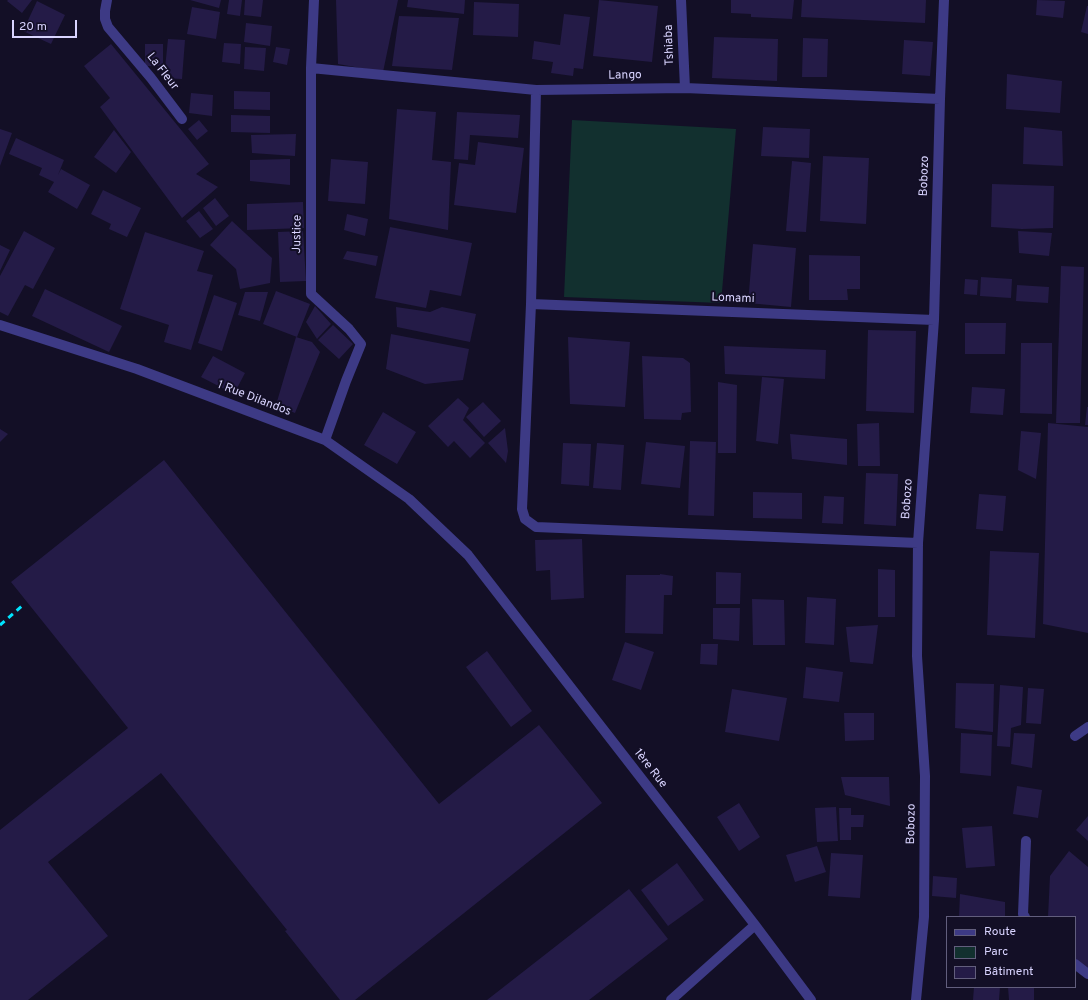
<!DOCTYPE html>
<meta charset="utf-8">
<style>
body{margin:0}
#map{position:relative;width:1088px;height:1000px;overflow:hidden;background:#130f26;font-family:Overpass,sans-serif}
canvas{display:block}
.legend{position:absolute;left:946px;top:916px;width:130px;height:72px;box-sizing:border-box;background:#130f26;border:1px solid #625e7d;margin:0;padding:5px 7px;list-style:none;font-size:12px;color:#d9d4ff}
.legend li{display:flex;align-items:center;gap:8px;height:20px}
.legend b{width:20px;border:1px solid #625e7d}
.scale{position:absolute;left:12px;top:20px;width:65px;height:18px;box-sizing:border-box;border:2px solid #d9d4ff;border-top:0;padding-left:5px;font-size:12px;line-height:14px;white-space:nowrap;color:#d9d4ff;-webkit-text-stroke:3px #130f26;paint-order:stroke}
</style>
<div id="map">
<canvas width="1088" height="1000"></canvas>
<ul class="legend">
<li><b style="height:5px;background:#3d3a85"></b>Route</li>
<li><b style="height:11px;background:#12302f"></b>Parc</li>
<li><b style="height:11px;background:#241b47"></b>Bâtiment</li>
</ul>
<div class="scale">20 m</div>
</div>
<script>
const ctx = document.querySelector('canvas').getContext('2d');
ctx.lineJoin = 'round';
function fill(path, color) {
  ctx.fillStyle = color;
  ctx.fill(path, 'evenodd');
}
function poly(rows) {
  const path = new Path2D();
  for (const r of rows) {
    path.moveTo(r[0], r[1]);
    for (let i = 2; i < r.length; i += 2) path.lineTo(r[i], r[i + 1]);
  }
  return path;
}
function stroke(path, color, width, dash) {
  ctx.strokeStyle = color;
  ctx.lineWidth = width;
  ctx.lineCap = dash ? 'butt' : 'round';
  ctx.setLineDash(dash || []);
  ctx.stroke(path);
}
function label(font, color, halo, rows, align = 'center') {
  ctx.font = font + ' Overpass,sans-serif';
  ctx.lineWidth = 4;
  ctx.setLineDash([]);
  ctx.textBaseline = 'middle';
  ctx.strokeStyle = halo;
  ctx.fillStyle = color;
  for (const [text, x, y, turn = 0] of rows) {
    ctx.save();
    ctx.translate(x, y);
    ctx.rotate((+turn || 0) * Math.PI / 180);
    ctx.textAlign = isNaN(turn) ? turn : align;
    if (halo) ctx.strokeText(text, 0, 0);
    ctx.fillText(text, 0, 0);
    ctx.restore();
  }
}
const green = poly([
 [572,120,736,129,721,303,564,297]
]);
const building = poly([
 [8,0,32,0,22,13,7,1],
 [190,0,221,0,219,8],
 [229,0,242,0,240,16,227,14],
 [245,0,263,0,261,17,244,15],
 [336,0,398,0,383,72,338,64],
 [408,0,465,0,464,14,407,7],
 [599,0,658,6,652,62,593,56],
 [731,0,794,0,792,19,751,17,751,14,731,13],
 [802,0,926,0,925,23,801,17],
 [1037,0,1065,1,1063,18,1036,15],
 [37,1,65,15,51,44,23,31],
 [474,2,519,4,518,37,473,35],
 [1087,6,1088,6,1088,34,1081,32],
 [192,7,220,12,216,39,187,34],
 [564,14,590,17,583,69,574,68,573,76,551,73,553,62,532,59,534,41,560,45],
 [399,16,459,18,452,70,392,66],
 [246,23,272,26,270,46,244,42],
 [714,37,778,39,777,81,712,78],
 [803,38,828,39,827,77,802,77],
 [168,39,185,40,182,79,164,78],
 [904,40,933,42,930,76,902,74],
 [224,43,241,44,240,64,222,62],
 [111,44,209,164,196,174,218,187,182,218,100,107,110,98,84,66],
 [145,44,163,44,163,66,145,66],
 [245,47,266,48,264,71,244,69],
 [276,47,290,49,287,65,273,62],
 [1007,74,1062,81,1060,113,1006,109],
 [234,91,270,92,270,110,234,109],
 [191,93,213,95,212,116,189,113],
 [397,109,436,112,432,160,451,162,448,230,389,219],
 [457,112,520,115,518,138,470,135,468,160,454,159],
 [231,115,270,116,270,133,231,132],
 [199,120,208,131,197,140,188,129],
 [763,127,810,129,809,158,761,156],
 [1024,127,1062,131,1063,166,1023,164],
 [0,129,12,133,0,166],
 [114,130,131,152,116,173,94,157],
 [296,134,295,156,252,153,251,135],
 [16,138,64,160,58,175,61,169,90,185,77,209,48,192,54,182,39,175,42,168,9,154],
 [478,142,524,148,516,213,454,205,459,163,475,165],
 [823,156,869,158,866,224,820,221],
 [290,159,290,185,250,181,250,160],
 [331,159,368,162,365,204,328,201],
 [792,161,811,163,806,232,786,231],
 [992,184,1054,186,1053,228,1022,229,991,227],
 [103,190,141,208,127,237,109,229,111,224,91,214],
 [215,198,229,216,216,226,203,208],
 [303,202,304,228,247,230,247,204],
 [199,211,213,229,200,238,186,221],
 [347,214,368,219,365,236,344,230],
 [232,221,272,258,270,283,240,289,236,269,210,245],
 [390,227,472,243,461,296,430,290,426,308,375,298],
 [24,231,55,248,33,289,25,285,8,316,0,312,0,276],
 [303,231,306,281,280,282,278,232],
 [1018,231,1052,233,1049,256,1019,253],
 [145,232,204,251,197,271,213,275,191,350,164,342,169,325,120,309],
 [753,244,796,248,791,307,748,303],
 [0,245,10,250,0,271],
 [347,251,378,256,376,266,343,259],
 [809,255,860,256,860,289,847,289,848,300,809,300],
 [1061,266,1084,267,1080,423,1056,423],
 [981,277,1012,279,1011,298,980,296],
 [965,279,978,280,977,295,964,294],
 [1017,285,1049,287,1048,303,1016,301],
 [45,289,122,326,109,352,32,316],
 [276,291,310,304,297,337,263,324],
 [245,292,268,292,260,321,238,315],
 [214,295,237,303,222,351,198,343],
 [315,306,331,324,317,339,306,322],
 [396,307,430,312,442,307,476,314,470,342,397,327],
 [965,323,1006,323,1005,354,965,354],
 [333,325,353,344,339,359,318,340],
 [868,330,916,331,914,413,866,411],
 [391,334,469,349,463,380,425,384,386,369],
 [296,337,312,342,320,352,295,413,276,405],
 [568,337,630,342,625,407,570,404],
 [1021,343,1052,343,1052,414,1020,413],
 [724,346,826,350,825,379,725,374],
 [213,356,245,373,234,394,201,377],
 [642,356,683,358,690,363,691,412,682,413,681,420,644,419],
 [762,377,784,379,778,444,756,441],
 [718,382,737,385,736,453,718,453],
 [972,387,1005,389,1003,415,970,413],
 [458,398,469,408,463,420,485,443,470,458,454,441,448,447,428,426],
 [483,402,501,421,484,437,466,417],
 [1087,407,1088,407,1088,425,1085,425],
 [383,412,416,432,397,464,364,445],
 [879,423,880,466,858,466,857,424],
 [1048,423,1088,427,1088,633,1043,624],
 [505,428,508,451,506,463,488,443],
 [0,429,8,434,0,442],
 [1021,431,1041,433,1036,479,1018,470],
 [790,434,847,439,847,465,792,459],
 [690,441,716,442,714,516,688,515],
 [646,442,685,446,680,488,641,484],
 [563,443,591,444,589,486,561,484],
 [597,443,624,445,621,490,593,488],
 [164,460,439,804,539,725,602,803,355,1000,340,1000,285,931,287,930,161,773,48,862,108,936,28,1000,0,1000,0,830,128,728,11,582],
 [866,473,898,474,896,526,864,524],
 [753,492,802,493,802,519,753,518],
 [979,494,1006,496,1003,531,976,529],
 [824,496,844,497,843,524,822,523],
 [582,539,584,598,551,600,550,570,536,571,535,540],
 [990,551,1039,553,1035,638,987,635],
 [878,569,895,570,895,617,878,617],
 [716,572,741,573,740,604,716,604],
 [660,574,673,576,672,595,664,595,663,634,625,633,626,575,660,575],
 [807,597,836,599,834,645,805,643],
 [752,599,784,600,785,645,753,645],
 [713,608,740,608,739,641,713,639],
 [878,625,873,664,850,662,846,627],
 [625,642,654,652,641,690,612,680],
 [701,644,718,644,717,665,700,664],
 [487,651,532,711,511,727,466,667],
 [806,667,843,672,839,702,803,698],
 [956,683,994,684,993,732,955,728],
 [1000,685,1023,687,1021,725,1011,728,1010,747,997,746],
 [1028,688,1044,689,1041,724,1026,723],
 [732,689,787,698,779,741,725,732],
 [844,713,874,713,874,740,845,741],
 [961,733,992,735,991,776,960,773],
 [1014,733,1035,734,1032,768,1011,764],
 [841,777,889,777,890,806,845,795],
 [1017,786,1042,790,1038,818,1013,814],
 [739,803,760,837,739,851,717,817],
 [836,807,838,841,817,842,815,808],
 [839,808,851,808,851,815,864,815,863,827,851,827,851,840,840,840],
 [1088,816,1088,841,1076,830],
 [992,826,995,866,966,868,962,828],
 [817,846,826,872,795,882,786,855],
 [1069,851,1088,867,1088,970,1075,958,1075,917,1048,917,1050,876],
 [831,853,863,855,860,898,828,896],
 [677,863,704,900,668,926,641,890],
 [933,876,957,878,956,898,932,896],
 [629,889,668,939,589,1000,487,1000],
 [960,894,1005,902,1005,917,959,917],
 [974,987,1000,987,999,1000,973,1000],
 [1008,987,1034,987,1034,1000,1009,1000]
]);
const street = poly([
 [107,0,105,11,105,19,108,27,151,78,182,119],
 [314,0,311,68,311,294,349,329,361,344,346,381,325,440],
 [681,0,685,88],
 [311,68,536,90,685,88,940,99],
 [536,90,531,304,522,509,525,519,536,527,918,543],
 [531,304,934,320],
 [0,325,137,369,325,440,409,499,468,555,755,925,811,1000],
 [1075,736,1088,727],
 [1025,917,1023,914,1026,841],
 [1075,964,1088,974],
 [671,1000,755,925],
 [916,1000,924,917,925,776,917,656,918,543,934,320,940,99,944,0]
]);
const rail = poly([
 [0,625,22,606]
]);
const streetNames = [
 ["Tshiaba",670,45,-92],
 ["La Fleur",162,72,52],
 ["Lango",625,76,-1],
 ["Bobozo",925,176,-88],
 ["Justice",298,234,-89],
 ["Lomami",733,299,2],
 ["1 Rue Dilandos",254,399,21],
 ["Bobozo",908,499,-86],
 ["1ère Rue",650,769,52],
 ["Bobozo",912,824,-89]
];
fill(green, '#12302f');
fill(building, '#241b47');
stroke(street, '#3d3a85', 10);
stroke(rail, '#00e5ff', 3, [6, 5]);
label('12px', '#d9d4ff', '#130f26', streetNames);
</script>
